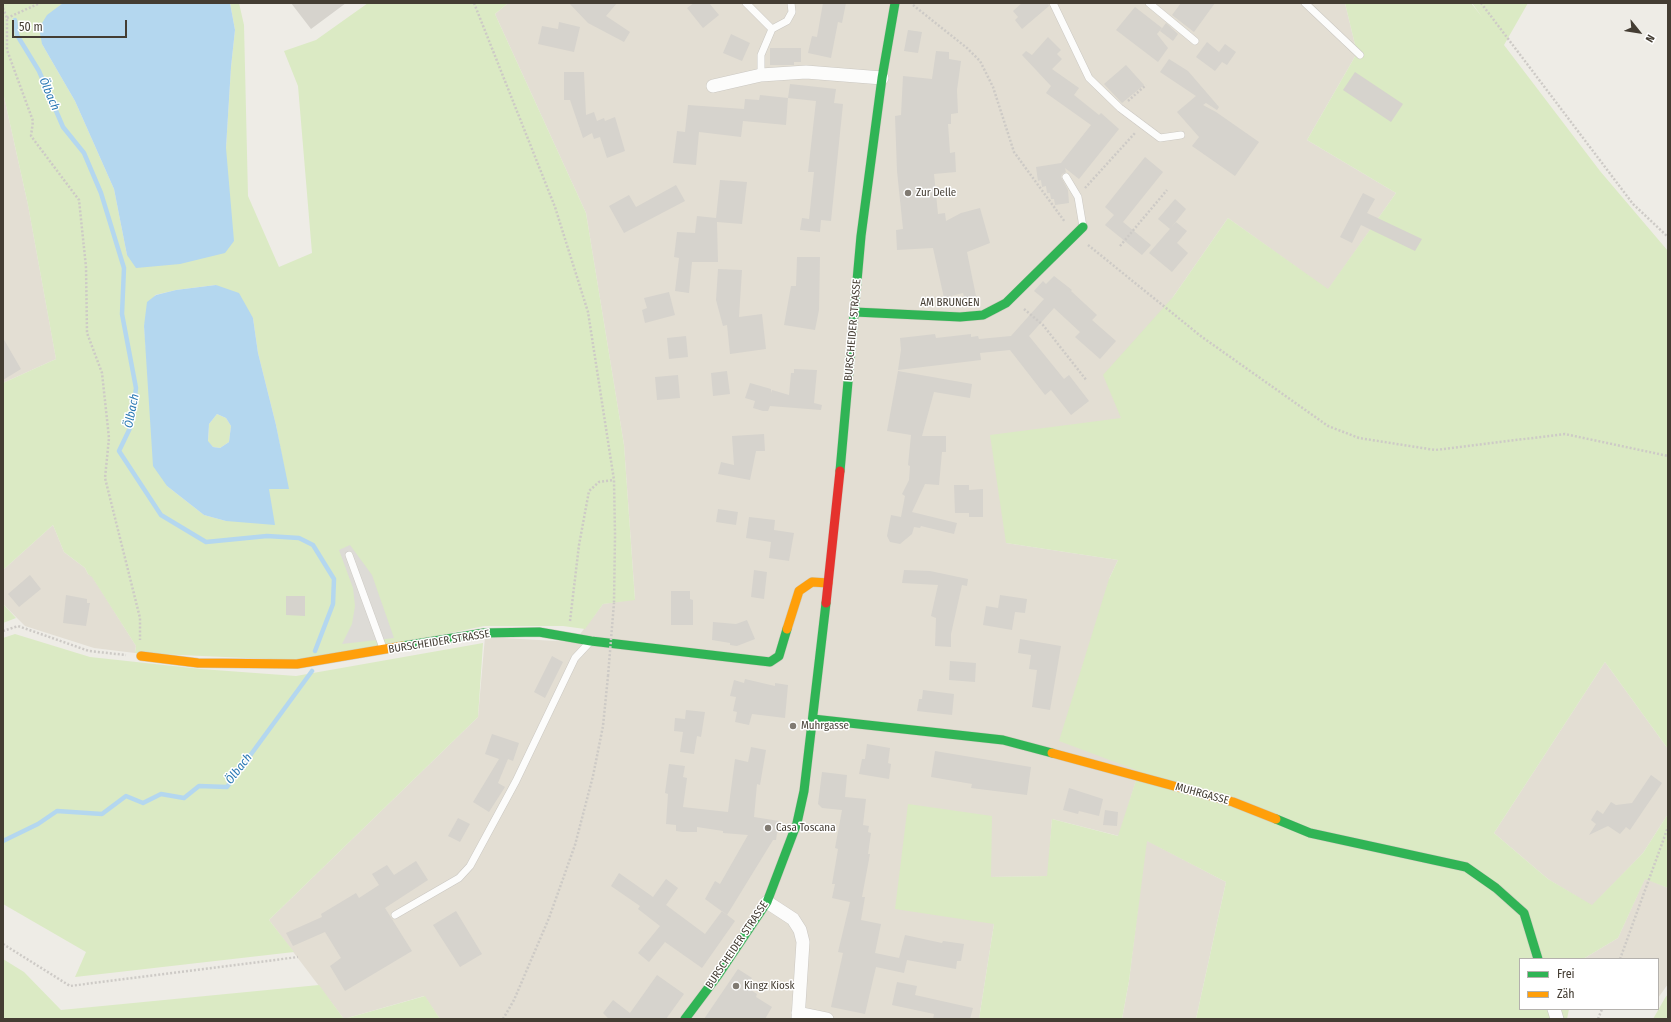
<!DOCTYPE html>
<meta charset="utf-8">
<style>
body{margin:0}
#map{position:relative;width:1671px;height:1022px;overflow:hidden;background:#eeece6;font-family:"Fira Sans Condensed",sans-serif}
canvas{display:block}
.frame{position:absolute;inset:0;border:4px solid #443d33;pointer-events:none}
.legend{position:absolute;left:1519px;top:958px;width:140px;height:52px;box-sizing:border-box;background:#fff;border:1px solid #b4b1ad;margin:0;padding:5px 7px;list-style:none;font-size:12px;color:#443d33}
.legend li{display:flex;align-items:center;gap:8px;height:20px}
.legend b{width:20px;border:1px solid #b4b1ad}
.north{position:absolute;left:1619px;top:12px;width:40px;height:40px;-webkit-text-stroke:3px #fff;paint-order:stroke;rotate:120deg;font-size:11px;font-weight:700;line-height:16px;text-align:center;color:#443d33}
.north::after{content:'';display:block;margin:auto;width:14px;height:18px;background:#443d33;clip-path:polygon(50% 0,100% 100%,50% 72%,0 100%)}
.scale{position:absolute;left:12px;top:20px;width:115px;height:18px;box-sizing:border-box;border:2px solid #443d33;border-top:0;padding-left:5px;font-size:12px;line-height:14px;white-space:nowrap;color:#443d33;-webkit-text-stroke:3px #fff;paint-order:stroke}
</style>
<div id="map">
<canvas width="1671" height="1022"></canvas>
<div class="frame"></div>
<ul class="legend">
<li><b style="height:5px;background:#30b455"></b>Frei</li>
<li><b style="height:5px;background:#ff9f0a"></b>Zäh</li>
</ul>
<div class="north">N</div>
<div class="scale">50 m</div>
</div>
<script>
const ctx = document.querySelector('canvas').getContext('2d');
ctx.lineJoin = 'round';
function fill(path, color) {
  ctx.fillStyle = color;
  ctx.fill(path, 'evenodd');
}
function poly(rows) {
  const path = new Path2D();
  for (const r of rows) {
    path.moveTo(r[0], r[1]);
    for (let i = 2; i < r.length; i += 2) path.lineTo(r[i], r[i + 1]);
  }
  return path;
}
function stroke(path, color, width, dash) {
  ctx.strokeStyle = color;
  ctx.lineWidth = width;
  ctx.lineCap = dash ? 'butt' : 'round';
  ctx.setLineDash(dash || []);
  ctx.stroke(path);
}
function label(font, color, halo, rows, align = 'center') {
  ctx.font = font + ' "Fira Sans Condensed",sans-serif';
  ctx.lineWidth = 3;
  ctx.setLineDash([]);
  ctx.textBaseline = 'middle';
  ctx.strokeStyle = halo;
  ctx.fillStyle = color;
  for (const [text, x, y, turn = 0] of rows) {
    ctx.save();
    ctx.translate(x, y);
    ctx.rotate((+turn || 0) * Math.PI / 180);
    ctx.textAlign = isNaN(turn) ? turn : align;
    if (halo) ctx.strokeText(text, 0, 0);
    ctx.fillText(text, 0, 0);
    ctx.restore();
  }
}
const residential = poly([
 [508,3,1345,3,1357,53,1307,140,1396,193,1328,290,1228,218,1173,297,1122,418,1006,543,1118,560,1109,579,1139,771,1119,836,1052,819,1048,876,991,877,908,804,994,924,979,1019,440,1019,424,996,344,1019,269,920,478,717,485,637,574,642,603,604,635,599,624,445,586,213,495,14],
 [3,92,28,205,56,359,3,383],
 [53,525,64,552,85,568,88,574,92,576,136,646,135,653,94,648,25,626,3,604,3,570],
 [1605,662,1668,749,1668,814,1643,853,1592,906,1548,879,1494,833],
 [1146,840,1226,882,1196,1019,1122,1019,1129,981],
 [1645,878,1668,888,1668,984,1658,998,1658,959,1583,959,1618,938]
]);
const green = poly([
 [3,3,63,3,57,8,42,44,75,101,114,189,127,255,226,148,231,67,235,30,230,3,239,3,244,25,248,196,279,267,312,253,298,86,284,51,316,40,368,3,508,3,495,14,586,213,624,445,635,600,603,604,585,629,563,626,484,626,315,661,135,653,136,646,92,577,88,574,85,568,64,552,53,525,3,570,3,383,56,359,28,205,3,92],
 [216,285,253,318,258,353,276,425,288,489,269,489,226,521,204,515,167,486,149,386,144,326,155,295,176,290],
 [1345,3,1471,3,1482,17,1472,3,1528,3,1504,45,1600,171,1668,251,1668,749,1605,662,1494,833,1548,879,1592,905,1643,853,1668,814,1668,888,1645,879,1618,938,1583,959,1520,959,1520,1009,1569,1009,1567,1019,1196,1019,1226,882,1147,841,1129,981,1122,1019,979,1019,994,924,895,909,908,804,992,816,991,877,1047,876,1052,819,1118,836,1139,771,1059,741,1109,579,1118,560,1006,543,990,435,1121,418,1103,375,1173,297,1228,218,1328,289,1396,193,1307,140,1357,53],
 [217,414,226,418,231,426,229,442,220,448,213,447,208,442,209,424],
 [3,604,16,618,3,623],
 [15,634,90,657,201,669,296,676,483,643,478,717,269,920,294,952,75,977,86,952,3,904,3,638],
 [3,959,24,972,61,1010,319,985,344,1019,425,996,440,1019,3,1019],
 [1668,994,1668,1019,1653,1019,1665,998]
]);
const parking = poly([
 [350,545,372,575,394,638,342,644,352,624,355,606,353,588,339,550]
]);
const water = poly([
 [63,3,230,3,235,30,231,67,226,148,234,241,225,253,180,264,136,268,127,255,114,189,75,101,42,44,39,28,47,15],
 [216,285,239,293,253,318,258,353,276,425,289,489,269,489,275,525,226,521,204,515,167,486,153,466,144,326,147,302,156,295,176,290],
 [217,414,226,418,231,426,229,442,220,448,213,447,208,441,209,424]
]);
const stream = poly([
 [15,20,17,35,39,71,63,127,84,153,101,193,124,268,122,314,136,388,131,426,119,451,161,515,206,542,267,536,299,538,313,545,334,579,333,604,315,651],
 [3,841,38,824,57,811,102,814,126,796,143,803,161,794,184,798,199,786,227,787,312,671]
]);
const building = poly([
 [291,3,346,3,311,29],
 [569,3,617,3,606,16,630,32,624,42,588,23],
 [694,3,709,3,719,15,703,28,687,8],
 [823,3,846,3,842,23,838,22,831,58,808,53,812,36,817,37],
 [1022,3,1048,3,1049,6,1022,29,1015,20,1018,17,1013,11],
 [1181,3,1215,3,1194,32,1172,15],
 [1135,7,1162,28,1157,34,1168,48,1158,62,1116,30],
 [559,22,580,27,574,52,538,44,542,26,558,29],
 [1166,23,1178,34,1173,41,1160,31],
 [908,30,922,32,918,53,904,51],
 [731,34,750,43,742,61,723,53],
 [1048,37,1061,50,1057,54,1062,59,1052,69,1079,88,1074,95,1099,115,1101,113,1119,129,1079,179,1065,168,1066,172,1062,174,1061,177,1068,190,1069,203,1055,205,1054,199,1051,199,1050,193,1047,193,1046,186,1042,187,1041,180,1038,181,1036,167,1061,163,1091,125,1046,93,1051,86,1022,55,1026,51,1032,55],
 [1207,42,1219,52,1225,44,1236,52,1227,65,1222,62,1215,71,1196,57],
 [770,48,801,48,801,62,794,62,794,65,770,65],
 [936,51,949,52,949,59,961,61,957,90,958,113,951,114,951,124,948,124,950,153,955,152,956,172,934,174,938,214,945,213,946,221,961,213,980,208,990,243,967,252,976,296,965,300,963,293,944,298,933,248,897,250,896,230,903,229,897,171,895,116,901,115,903,76,932,79],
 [1169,59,1188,71,1219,107,1217,110,1206,103,1203,105,1216,112,1259,142,1235,176,1192,146,1199,137,1177,112,1196,96,1160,72],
 [1126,65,1144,85,1122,103,1104,84],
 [564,72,584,72,586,115,594,112,597,121,604,118,605,121,615,117,625,151,607,158,600,137,594,139,592,133,583,138,570,100,564,100],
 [1355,72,1403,104,1391,122,1343,90],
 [790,84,836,89,834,103,843,104,831,221,821,220,820,232,800,230,802,218,809,219,814,172,808,172,816,101,788,98,786,125,743,121,741,137,699,132,696,165,673,163,677,131,685,132,688,105,744,109,745,99,759,100,760,95,788,98],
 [1145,157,1163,172,1123,222,1151,245,1142,255,1105,225,1114,215,1105,207],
 [720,180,747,182,742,224,717,222,718,262,692,262,689,293,675,291,679,258,674,257,677,232,695,233,697,216,716,218],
 [676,185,685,201,624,233,609,206,629,195,636,207],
 [1363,193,1375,199,1367,213,1422,239,1415,251,1361,225,1352,243,1340,237],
 [1175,199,1186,209,1170,229,1158,219],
 [1176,222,1187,231,1177,243,1188,253,1172,272,1149,253],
 [797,257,820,257,819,310,815,330,784,325,791,286,796,286],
 [718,269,742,270,739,317,762,314,766,349,730,354,727,325,723,326,716,300],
 [1054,276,1072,290,1071,291,1097,315,1092,320,1116,341,1100,359,1075,337,1080,332,1054,308,1029,336,1064,379,1069,375,1089,401,1071,415,1051,390,1045,395,1010,350,980,353,981,360,898,370,901,350,900,338,935,334,936,338,971,334,971,337,978,336,979,339,1011,336,1044,299,1034,291,1043,281,1046,284],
 [669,292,675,315,645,323,642,310,647,308,644,298],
 [686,336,688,357,669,359,667,338],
 [3,338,21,369,3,380],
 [794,369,817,370,814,403,822,405,821,410,770,406,768,411,763,411,753,408,755,401,745,398,750,383,771,389,771,393,772,390,789,395,791,373,794,373],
 [727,371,730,394,713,396,711,373],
 [898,371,972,384,970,398,934,392,922,436,946,436,946,452,942,452,939,485,925,484,912,512,957,523,954,534,921,526,920,528,914,527,912,534,900,544,890,542,887,536,891,515,901,517,905,496,902,494,909,480,910,466,908,465,911,435,887,431],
 [678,375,680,398,657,400,655,377],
 [764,434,765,451,756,451,750,480,718,474,721,462,734,465,732,436],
 [954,485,969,485,969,490,983,489,983,517,969,517,969,513,955,513],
 [718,509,738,512,736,525,716,522],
 [749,517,775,520,774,530,794,533,789,561,769,558,771,542,746,538],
 [754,570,767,572,764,599,751,597],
 [904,570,930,571,968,579,967,586,962,585,951,634,951,647,935,646,936,618,931,616,938,585,902,583],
 [30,575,41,589,19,607,8,594],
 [671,591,690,591,690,599,693,600,693,625,671,625],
 [66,595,87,599,87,603,90,603,86,626,63,623],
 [1000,595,1027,599,1025,613,1015,612,1012,630,983,625,986,606,998,608],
 [286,596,305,596,305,616,286,615],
 [747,620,755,639,737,646,730,645,730,643,712,640,713,622,736,624],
 [1020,639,1061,646,1050,710,1032,707,1037,670,1029,669,1031,655,1018,653],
 [552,656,563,662,545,698,534,692],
 [950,661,976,663,975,682,949,680],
 [745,679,775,686,775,683,788,685,785,718,752,714,749,725,735,722,737,712,733,711,736,697,730,696,734,680,744,683],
 [923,690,954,694,952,715,917,711,919,699,922,699],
 [686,710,705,712,701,737,697,736,694,754,680,752,683,732,674,731,675,718,685,719],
 [492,734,519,743,513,761,508,759,498,783,505,787,489,812,473,802,499,759,485,754],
 [867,744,890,748,888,763,891,764,889,779,859,774,862,759,865,759],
 [751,747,766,750,760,785,757,784,754,817,779,821,776,840,773,840,727,915,705,899,715,881,720,884,748,835,723,833,723,831,697,827,697,832,683,832,676,831,676,825,666,824,668,794,665,793,669,764,685,766,683,777,687,778,683,807,728,812,735,759,748,762],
 [935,751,1031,767,1027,795,971,788,972,784,931,777],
 [822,772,847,775,845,797,866,799,863,825,869,826,868,832,871,833,868,854,870,854,862,897,865,897,861,920,881,924,875,953,899,958,905,935,942,943,943,941,964,944,961,961,957,961,956,969,907,960,904,973,876,967,865,1014,831,1007,843,953,838,952,850,902,832,898,835,884,832,884,838,849,835,848,842,810,822,808,818,804],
 [1651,775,1662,783,1630,830,1626,827,1620,834,1608,826,1589,835,1596,824,1591,820,1597,810,1603,814,1611,802,1616,805,1632,803],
 [1069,788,1103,799,1099,816,1079,811,1078,814,1063,810],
 [1105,810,1118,812,1117,826,1103,825],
 [458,818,470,824,460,842,448,836],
 [416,861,428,880,385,908,412,951,345,991,330,966,341,958,325,932,293,946,286,933,322,917,321,914,356,893,359,898,379,885,372,874,387,865,394,875],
 [619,873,653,897,666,879,678,888,666,905,705,934,722,911,735,921,702,968,665,942,649,962,638,953,660,926,638,909,640,906,611,886],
 [456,911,482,954,460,967,433,925],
 [738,969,752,978,746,987,757,994,756,997,772,1007,765,1019,704,1019],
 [657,975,684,994,666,1019,609,1019,603,1013,613,1000,630,1013],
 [897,982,917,986,915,995,973,1008,970,1019,933,1019,934,1014,892,1005]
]);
const path = poly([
 [474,3,555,207,588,312,614,480,615,535,614,603],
 [1481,3,1633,204,1668,237],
 [913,5,967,48,980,61,993,87,1014,152,1065,222],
 [3,8,7,18,7,50,33,121,31,136,79,200,86,267,87,333,102,373,109,438,105,478,140,618,140,640],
 [7,18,40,3],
 [1128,101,1146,85],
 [1085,188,1135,133],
 [1088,245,1202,337,1328,426,1359,438,1435,450,1565,434,1668,456],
 [1120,246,1167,190],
 [1024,309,1043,325,1087,381],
 [570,621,579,545,589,491,599,482,614,480],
 [3,631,18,626,89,651,126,655],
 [3,944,70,986,298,957],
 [1620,959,1668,827],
 [503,1019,514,1000,549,918,575,845,593,776,603,726,608,676],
 [1598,1019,1602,1009]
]);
const lane = poly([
 [746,3,772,29],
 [1053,3,1089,78,1120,108,1160,138,1181,135],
 [1149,3,1195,41],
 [1305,3,1360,55],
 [761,75,761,55,772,29,787,21,792,12,791,3],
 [1066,177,1078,197,1083,227],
 [349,555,383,648],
 [395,915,459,878,470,866,516,781,575,658,589,643]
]);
const street = poly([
 [713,86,761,75,806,72,882,78],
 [767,902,793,919,800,930,803,942,798,1019],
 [1554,1009,1557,1019],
 [798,1013,827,1019]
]);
const fast = poly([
 [855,312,960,317,983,315,1006,303,1083,227],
 [840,471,861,236,882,78,895,3],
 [403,646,484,633,539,632,591,641,770,662,779,656,787,629],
 [813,719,1003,740,1052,753],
 [1276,819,1310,833,1466,867,1496,888,1524,913,1538,959],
 [685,1019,718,975,767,902,797,823,804,791,826,603]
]);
const slow = poly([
 [787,629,799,591,812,582,828,583],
 [141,656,198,663,297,664,403,646],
 [1052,753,1233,802,1276,819]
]);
const jam = poly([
 [826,603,840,471]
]);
const pathBridge = poly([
 [608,676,614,603]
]);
const markers = [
 [908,193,4,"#807a72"],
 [793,726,4,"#807a72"],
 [768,828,4,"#807a72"],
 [736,986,4,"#807a72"]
];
const poiNames = [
 ["Zur Delle",916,193],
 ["Muhrgasse",801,726],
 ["Casa Toscana",776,828],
 ["Kingz Kiosk",744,986]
];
const streetNames = [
 ["AM BRUNGEN",950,303],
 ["BURSCHEIDER STRASSE",853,330,-85],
 ["BURSCHEIDER STRASSE",439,642,-9],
 ["MUHRGASSE",1202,794,15],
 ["BURSCHEIDER STRASSE",737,945,-56]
];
const waterNames = [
 ["Ölbach",49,94,67],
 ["Ölbach",132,411,-79],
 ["Ölbach",239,769,-52]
];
fill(residential, '#e3ded3');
fill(green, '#dbeac4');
fill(parking, '#dddbd6');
fill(water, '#b4d7ef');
stroke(stream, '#b4d7ef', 4.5);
fill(building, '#d6d3cd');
stroke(lane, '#cbc8c2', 8);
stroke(street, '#cbc8c2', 14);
stroke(fast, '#cfcbbe', 10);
stroke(slow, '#cfcbbe', 10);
stroke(jam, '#cfcbbe', 10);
stroke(path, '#cdcac6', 2.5, [2, 2]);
stroke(lane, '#fcfcfb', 7);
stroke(street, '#fcfcfb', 13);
stroke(fast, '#30b455', 9);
stroke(slow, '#ff9f0a', 9);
stroke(jam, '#e5322d', 9);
stroke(pathBridge, '#cdcac6', 2.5, [2, 2]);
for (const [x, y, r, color] of markers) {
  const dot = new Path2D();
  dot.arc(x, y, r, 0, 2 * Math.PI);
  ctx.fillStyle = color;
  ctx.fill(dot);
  stroke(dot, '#fff', 1.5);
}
label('11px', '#443d33', '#fff', poiNames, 'left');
label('11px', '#443d33', '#fff', streetNames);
label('italic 12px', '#2877b3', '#fff', waterNames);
</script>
